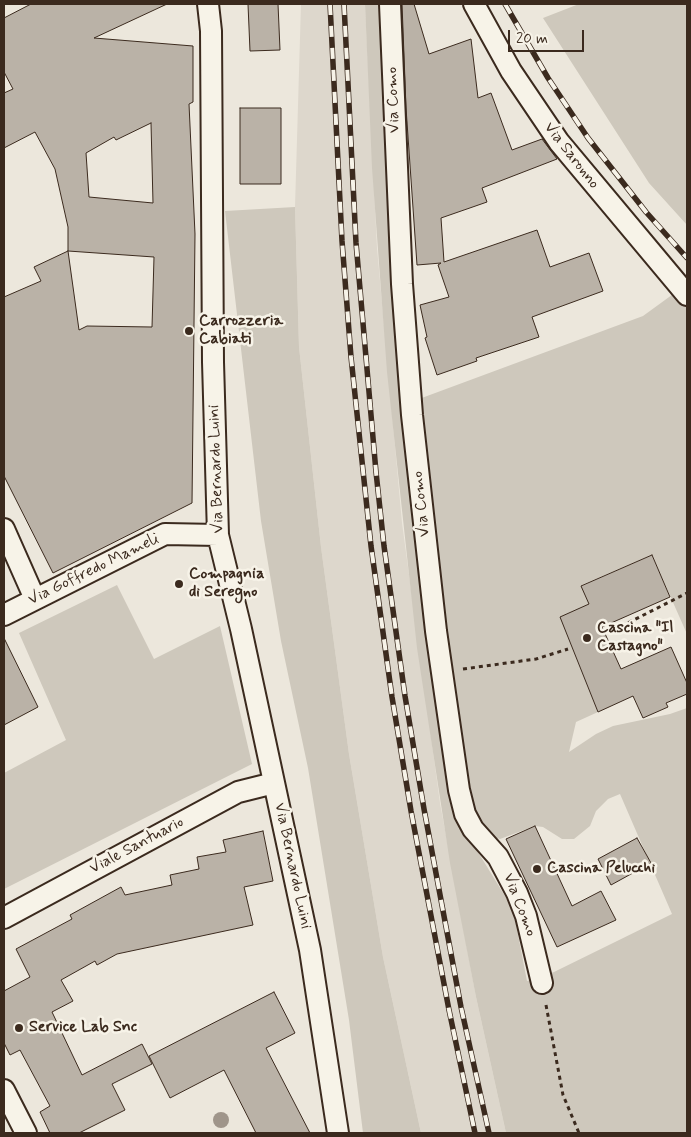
<!DOCTYPE html>
<style>
body{margin:0}
#map{position:relative;width:691px;height:1137px;overflow:hidden;background:#ece7dc;font-family:Mynerve,sans-serif}
canvas{display:block}
.frame{position:absolute;inset:0;border:5px solid #3b2a1e;pointer-events:none}
.scale{position:absolute;left:508px;top:30px;width:76px;height:22px;box-sizing:border-box;border:2px solid #3b2a1e;border-top:0;padding-left:6px;font-size:15px;line-height:18px;white-space:nowrap;color:#3b2a1e;-webkit-text-stroke:4px #f7f3e8;paint-order:stroke}
</style>
<div id="map">
<canvas width="691" height="1137"></canvas>
<div class="frame"></div>
<div class="scale">20 m</div>
</div>
<script>
const ctx = document.querySelector('canvas').getContext('2d');
ctx.lineJoin = 'round';
function fill(path, color) {
  ctx.fillStyle = color;
  ctx.fill(path, 'evenodd');
}
function poly(rows) {
  const path = new Path2D();
  for (const r of rows) {
    path.moveTo(r[0], r[1]);
    for (let i = 2; i < r.length; i += 2) path.lineTo(r[i], r[i + 1]);
  }
  return path;
}
function stroke(path, color, width, dash) {
  ctx.strokeStyle = color;
  ctx.lineWidth = width;
  ctx.lineCap = dash ? 'butt' : 'round';
  ctx.setLineDash(dash || []);
  ctx.stroke(path);
}
function label(font, color, halo, rows, align = 'center') {
  ctx.font = font + ' Mynerve,sans-serif';
  ctx.lineWidth = 5;
  ctx.setLineDash([]);
  ctx.textBaseline = 'middle';
  ctx.strokeStyle = halo;
  ctx.fillStyle = color;
  for (const [text, x, y, turn = 0] of rows) {
    ctx.save();
    ctx.translate(x, y);
    ctx.rotate((+turn || 0) * Math.PI / 180);
    ctx.textAlign = isNaN(turn) ? turn : align;
    if (halo) ctx.strokeText(text, 0, 0);
    ctx.fillText(text, 0, 0);
    ctx.restore();
  }
}
const built = poly([
 [301,4,365,4,377,248,402,523,440,803,476,997,506,1133,421,1133,383,957,349,754,321,547,299,347,295,207]
]);
const green = poly([
 [365,4,381,4,385,149,396,332,465,831,513,909,527,981,554,972,672,914,620,794,608,799,596,811,590,826,574,839,562,839,543,827,535,826,500,839,486,834,468,805,419,399,643,316,687,284,687,634,652,555,582,585,589,604,565,629,598,712,576,722,569,752,596,734,613,726,670,714,687,708,687,1133,506,1133,476,997,450,863,417,648,387,372,372,168],
 [579,4,687,4,687,225,649,183,543,18],
 [295,207,299,347,321,547,349,754,383,957,421,1133,363,1133,349,1020,308,768,281,641,261,521,225,211],
 [117,585,154,659,220,626,252,764,4,889,4,773,66,740,19,633]
]);
const building = poly([
 [31,4,167,4,94,38,193,46,193,102,189,104,195,234,192,503,53,573,4,476,4,297,41,281,34,267,68,251,68,227,55,169,35,132,4,148,4,93,13,89,4,72,4,18,31,4],
 [151,123,153,203,89,197,86,153,114,137,116,140,151,123],
 [68,251,154,257,152,327,87,326,79,330,68,251],
 [248,4,278,4,280,50,250,51,248,4],
 [402,4,414,4,429,54,471,39,478,98,491,93,512,150,542,139,557,159,482,188,487,202,441,218,444,262,537,230,550,267,589,253,603,291,532,317,539,337,476,358,477,361,437,375,425,338,427,337,420,305,449,297,438,265,441,263,417,265,406,108,402,4],
 [240,108,281,108,281,184,240,184,240,108],
 [652,555,670,597,602,627,621,669,671,647,687,683,687,694,666,703,668,707,643,718,633,696,598,712,560,617,589,604,581,586,652,555],
 [4,638,38,707,4,725,4,638],
 [535,826,572,906,601,891,616,920,557,947,506,839,535,826],
 [263,831,273,881,244,887,253,925,117,954,97,965,95,961,61,980,73,1001,52,1012,82,1075,142,1044,152,1064,112,1084,125,1110,79,1133,50,1133,40,1112,50,1106,20,1050,10,1055,4,1043,4,991,30,977,16,949,72,919,70,915,121,887,125,895,172,885,170,875,199,869,197,857,226,852,223,840,263,831],
 [637,838,651,863,611,885,598,859,637,838],
 [274,992,295,1033,266,1048,310,1133,256,1133,224,1070,170,1098,149,1056,274,992]
]);
const path = poly([
 [614,630,687,593],
 [463,669,536,659,568,649],
 [546,1005,563,1095,579,1133]
]);
const minor = poly([
 [208,4,211,31,213,362,218,535,241,629,310,950,338,1133],
 [390,4,402,284,412,415,436,631,459,790,465,814,473,829,498,857,517,893,526,916,542,983],
 [474,4,511,71,559,142,687,295],
 [4,529,35,599],
 [4,615,165,534,218,535],
 [4,918,238,792,274,783],
 [4,1090,26,1133]
]);
const rail = poly([
 [330,4,342,241,351,357,371,546,392,697,411,811,449,1010,475,1133],
 [344,4,356,243,376,472,384,546,405,696,424,809,461,1007,489,1133],
 [505,4,548,78,588,138,646,212,687,258]
]);
const trees = [
 [221,1120]
];
const markers = [
 [189,331,5,"#3b2a1e"],
 [179,584,5,"#3b2a1e"],
 [587,638,5,"#3b2a1e"],
 [537,869,5,"#3b2a1e"],
 [19,1028,5,"#3b2a1e"]
];
const streetNames = [
 ["Via Como",394,100,-92],
 ["Via Saronno",571,156,52],
 ["Via Bernardo Luini",217,469,-92],
 ["Via Como",422,504,-96],
 ["Via Goffredo Mameli",94,570,-26],
 ["Viale Santuario",137,846,-28],
 ["Via Bernardo Luini",292,866,78],
 ["Via Como",519,905,69]
];
const poiNames = [
 ["Carrozzeria",199,322],
 ["Cabiati",199,340],
 ["Compagnia",189,575],
 ["di Seregno",189,593],
 ["Cascina \"Il",597,629],
 ["Castagno\"",597,647],
 ["Cascina Pelucchi",547,869],
 ["Service Lab Snc",29,1028]
];
fill(built, '#ddd7cc');
fill(green, '#cec8bc');
fill(building, '#bab2a7');
stroke(building, '#3b2a1e', 1);
stroke(minor, '#3b2a1e', 24);
stroke(path, '#3b2a1e', 3, [4, 4]);
stroke(minor, '#f7f3e8', 20);
stroke(rail, '#3b2a1e', 5.5);
stroke(rail, '#f7f3e8', 4, [11]);
ctx.fillStyle = '#9f958a';
for (const [x, y] of trees) {
  ctx.beginPath();
  ctx.arc(x, y, 8, 0, 2 * Math.PI);
  ctx.fill();
}
for (const [x, y, r, color] of markers) {
  const dot = new Path2D();
  dot.arc(x, y, r, 0, 2 * Math.PI);
  ctx.fillStyle = color;
  ctx.fill(dot);
  stroke(dot, '#f7f3e8', 2);
}
label('16px', '#3b2a1e', '#f7f3e8', streetNames);
label('bold 16px', '#3b2a1e', '#f7f3e8', poiNames, 'left');
</script>
